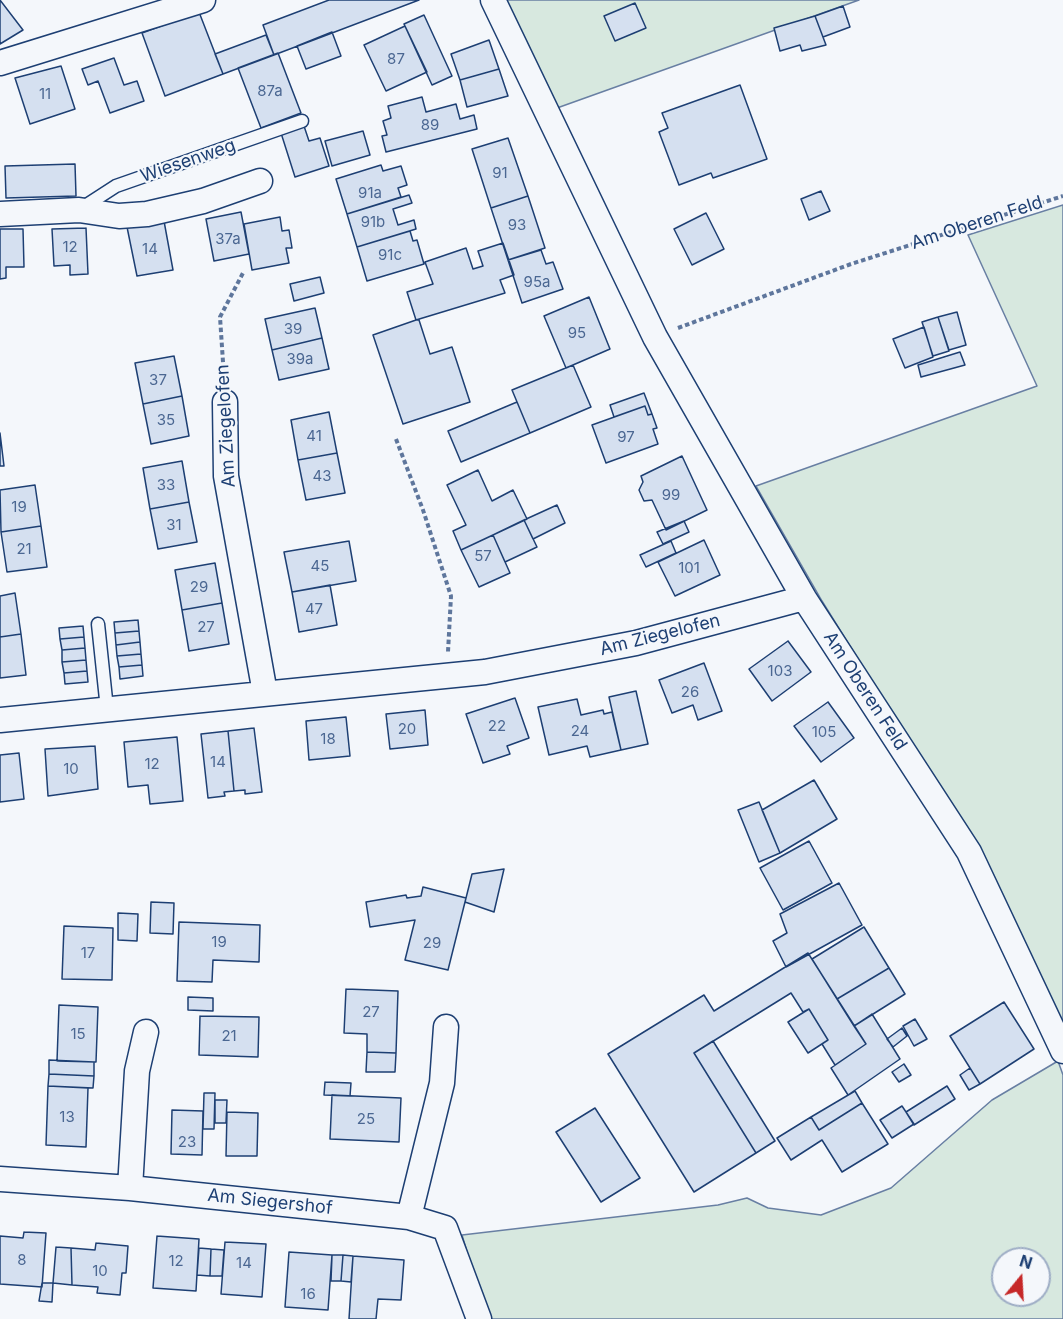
<!DOCTYPE html>
<style>
body{margin:0}
#map{position:relative;width:1063px;height:1319px;overflow:hidden;background:#f4f7fb;font-family:Inter,sans-serif}
canvas{display:block}
.north{position:absolute;left:991px;top:1247px;width:60px;height:60px;box-sizing:border-box;background:#f4f7fb;border:2px solid #9eadc5;border-radius:50%;rotate:18deg;font-size:16px;font-weight:700;line-height:24px;text-align:center;color:#1d3f73}
.north::after{content:'';display:block;margin:auto;width:21px;height:27px;background:#c62828;clip-path:polygon(50% 0,100% 100%,50% 72%,0 100%)}
</style>
<div id="map">
<canvas width="1063" height="1319"></canvas>
<div class="north">N</div>
</div>
<script>
const ctx = document.querySelector('canvas').getContext('2d');
ctx.lineJoin = 'round';
function fill(path, color) {
  ctx.fillStyle = color;
  ctx.fill(path, 'evenodd');
}
function poly(rows) {
  const path = new Path2D();
  for (const r of rows) {
    path.moveTo(r[0], r[1]);
    for (let i = 2; i < r.length; i += 2) path.lineTo(r[i], r[i + 1]);
  }
  return path;
}
function stroke(path, color, width, dash) {
  ctx.strokeStyle = color;
  ctx.lineWidth = width;
  ctx.lineCap = dash ? 'butt' : 'round';
  ctx.setLineDash(dash || []);
  ctx.stroke(path);
}
function label(font, color, halo, rows, align = 'center') {
  ctx.font = font + ' Inter,sans-serif';
  ctx.lineWidth = 4.5;
  ctx.setLineDash([]);
  ctx.textBaseline = 'middle';
  ctx.strokeStyle = halo;
  ctx.fillStyle = color;
  for (const [text, x, y, turn = 0] of rows) {
    ctx.save();
    ctx.translate(x, y);
    ctx.rotate((+turn || 0) * Math.PI / 180);
    ctx.textAlign = isNaN(turn) ? turn : align;
    if (halo) ctx.strokeText(text, 0, 0);
    ctx.fillText(text, 0, 0);
    ctx.restore();
  }
}
const green = poly([
 [504,0,859,0,557,108,504,0],
 [1063,205,1063,1025,975,848,822,601,756,486,1037,386,968,235,1063,205],
 [1058,1061,1063,1075,1063,1319,487,1319,462,1235,718,1205,747,1198,768,1208,821,1215,891,1188,992,1100,1058,1061],
 [1003,1259,1039,1259,1039,1295,1003,1295,1003,1259]
]);
const building = poly([
 [0,0,23,30,0,44,0,0],
 [329,0,419,0,274,55,263,25,329,0],
 [635,3,646,28,615,41,604,16,635,3],
 [843,6,850,27,823,37,815,16,843,6],
 [199,12,223,74,165,96,142,33,199,12],
 [424,15,452,76,432,85,404,24,424,15],
 [815,16,826,45,802,51,800,45,780,51,774,28,815,16],
 [405,26,427,72,386,91,364,45,405,26],
 [332,32,341,56,306,69,297,46,332,32],
 [266,35,274,55,223,74,215,54,266,35],
 [489,40,499,69,460,80,451,54,489,40],
 [278,53,301,113,261,128,238,68,278,53],
 [114,58,124,85,137,81,144,101,110,113,98,81,88,85,82,69,114,58],
 [61,66,75,109,30,124,15,78,61,66],
 [499,69,508,96,467,107,460,80,499,69],
 [740,85,767,159,713,178,711,173,679,185,659,132,668,128,662,113,740,85],
 [422,97,426,112,456,104,460,119,474,115,477,129,386,152,382,136,387,135,383,121,391,118,388,106,422,97],
 [304,126,309,141,320,138,329,166,295,177,281,133,304,126],
 [363,131,370,155,332,166,325,141,363,131],
 [508,138,528,196,491,208,472,149,508,138],
 [75,164,76,196,6,198,5,166,75,164],
 [381,165,383,171,401,166,407,185,398,188,401,197,347,214,336,179,381,165],
 [821,191,830,211,809,220,801,199,821,191],
 [409,195,412,203,393,209,398,225,414,220,416,229,357,247,347,214,409,195],
 [528,196,545,248,508,260,491,208,528,196],
 [241,212,249,254,214,261,206,219,241,212],
 [706,213,724,249,692,265,674,229,706,213],
 [280,217,282,231,289,230,292,248,286,248,289,263,252,270,244,224,280,217],
 [164,221,173,270,137,276,127,227,164,221],
 [86,228,88,274,70,275,70,265,54,266,52,229,86,228],
 [0,229,23,229,24,267,6,267,6,278,0,279,0,229],
 [410,231,413,241,417,240,424,264,367,281,357,247,410,231],
 [503,243,514,275,500,280,505,293,416,320,407,292,433,284,425,262,466,248,473,269,483,266,478,251,503,243],
 [541,250,546,264,553,262,563,289,522,303,508,260,541,250],
 [320,277,324,293,294,301,290,284,320,277],
 [589,297,610,349,566,368,544,316,589,297],
 [315,308,322,338,272,350,265,319,315,308],
 [957,312,966,345,949,350,938,317,957,312],
 [938,317,949,351,933,356,922,322,938,317],
 [416,320,419,320,430,354,452,347,470,402,403,424,373,335,416,320],
 [924,327,933,357,905,368,893,339,924,327],
 [322,338,329,369,279,380,272,350,322,338],
 [960,352,965,365,921,377,918,365,960,352],
 [174,356,182,396,143,404,135,363,174,356],
 [573,365,591,407,530,433,512,390,573,365],
 [644,393,652,414,648,415,645,406,614,417,610,405,644,393],
 [182,396,189,436,151,444,143,404,182,396],
 [517,402,530,433,461,462,448,431,517,402],
 [645,406,648,415,652,414,657,428,653,429,658,444,606,463,592,425,645,406],
 [329,412,337,453,298,460,291,420,329,412],
 [0,433,4,466,0,466,0,433],
 [337,453,345,493,306,500,298,460,337,453],
 [682,456,707,510,666,530,652,500,644,501,639,490,643,482,641,476,682,456],
 [182,461,189,502,150,509,143,468,182,461],
 [478,470,492,501,513,490,527,519,461,550,453,531,466,525,447,485,478,470],
 [35,485,41,526,1,532,0,490,35,485],
 [189,502,197,542,158,549,150,509,189,502],
 [557,505,565,523,533,539,524,520,557,505],
 [524,520,537,547,505,562,493,535,524,520],
 [684,521,689,532,663,544,657,532,684,521],
 [41,526,47,567,7,572,1,532,41,526],
 [493,535,510,573,479,587,461,550,493,535],
 [704,540,720,575,675,596,658,562,704,540],
 [349,541,356,581,292,592,284,552,349,541],
 [671,541,676,553,646,567,640,555,671,541],
 [215,563,222,603,182,610,175,570,215,563],
 [330,585,337,625,299,632,292,592,330,585],
 [15,593,21,634,0,637,0,596,15,593],
 [222,603,229,644,189,651,182,610,222,603],
 [138,620,139,631,115,633,114,622,138,620],
 [83,626,84,637,60,639,59,628,83,626],
 [139,631,140,642,116,645,115,633,139,631],
 [21,634,26,675,0,678,0,637,21,634],
 [84,637,85,648,62,650,60,639,84,637],
 [788,641,811,672,772,701,749,669,788,641],
 [140,642,141,654,117,656,116,645,140,642],
 [85,648,86,660,62,662,62,650,85,648],
 [141,654,142,665,119,667,117,656,141,654],
 [86,660,87,671,64,673,62,662,86,660],
 [704,663,722,711,698,720,693,705,672,713,659,680,704,663],
 [142,665,143,676,120,679,119,667,142,665],
 [87,671,88,682,65,684,64,673,87,671],
 [636,691,648,744,621,750,609,697,636,691],
 [515,698,529,738,507,746,510,754,483,763,466,714,515,698],
 [577,699,581,715,603,710,604,714,612,712,621,750,590,757,587,746,549,755,538,707,577,699],
 [828,702,854,738,821,762,794,726,828,702],
 [425,710,428,745,390,749,386,714,425,710],
 [346,717,350,756,309,760,306,721,346,717],
 [254,728,262,792,245,794,245,790,234,791,228,731,254,728],
 [228,731,234,791,224,792,225,796,208,798,201,734,228,731],
 [177,737,183,801,150,804,148,785,128,787,124,742,177,737],
 [95,746,98,789,48,796,45,749,95,746],
 [19,753,24,799,0,802,0,755,19,753],
 [814,780,837,819,780,853,762,810,814,780],
 [759,802,780,853,759,862,738,810,759,802],
 [809,841,832,883,783,910,760,868,809,841],
 [504,869,494,912,465,902,472,874,504,869],
 [839,883,862,925,786,967,773,941,787,933,780,914,839,883],
 [423,887,466,898,448,970,405,960,415,920,370,927,366,902,406,895,407,898,421,896,423,887],
 [151,902,174,903,173,934,150,933,151,902],
 [118,913,138,914,137,941,118,940,118,913],
 [179,922,260,925,259,962,213,960,212,982,177,981,179,922],
 [64,926,113,928,112,980,62,979,64,926],
 [864,927,889,968,837,999,812,959,864,927],
 [808,953,866,1044,835,1065,822,1044,828,1040,809,1009,803,1012,791,993,694,1053,756,1153,694,1192,608,1054,704,995,714,1011,808,953],
 [889,968,905,994,854,1026,837,999,889,968],
 [346,989,398,991,396,1053,367,1052,367,1034,344,1033,346,989],
 [188,997,213,998,213,1011,188,1010,188,997],
 [1004,1002,1034,1049,980,1084,950,1036,1004,1002],
 [59,1005,98,1007,96,1062,57,1061,59,1005],
 [809,1009,828,1040,808,1053,788,1022,809,1009],
 [872,1014,900,1059,848,1095,831,1068,866,1044,854,1026,872,1014],
 [200,1016,259,1017,258,1057,199,1055,200,1016],
 [915,1019,927,1039,914,1046,903,1026,915,1019],
 [902,1028,907,1036,893,1047,887,1039,902,1028],
 [713,1041,775,1141,756,1153,694,1053,713,1041],
 [367,1052,396,1053,395,1072,366,1072,367,1052],
 [49,1060,94,1062,94,1076,49,1074,49,1060],
 [904,1064,911,1075,899,1082,892,1072,904,1064],
 [970,1068,980,1084,969,1090,960,1075,970,1068],
 [49,1074,94,1076,93,1088,48,1086,49,1074],
 [325,1082,351,1083,350,1096,324,1095,325,1082],
 [48,1086,88,1088,86,1147,46,1145,48,1086],
 [947,1086,955,1099,914,1125,906,1112,947,1086],
 [855,1091,862,1103,819,1130,811,1117,855,1091],
 [204,1093,215,1093,214,1129,203,1129,204,1093],
 [332,1095,401,1098,399,1142,330,1139,332,1095],
 [215,1100,227,1100,226,1123,215,1123,215,1100],
 [862,1103,888,1144,842,1172,822,1140,791,1160,777,1138,811,1117,819,1130,862,1103],
 [902,1106,914,1124,892,1138,880,1120,902,1106],
 [595,1108,640,1178,601,1202,556,1132,595,1108],
 [172,1110,203,1111,202,1155,171,1154,172,1110],
 [227,1112,258,1113,257,1156,226,1156,227,1112],
 [24,1232,46,1233,42,1287,0,1284,0,1236,23,1238,24,1232],
 [157,1236,199,1239,196,1291,153,1288,157,1236],
 [225,1242,266,1244,262,1297,221,1294,225,1242],
 [96,1243,128,1246,126,1273,122,1273,120,1295,97,1293,98,1287,72,1285,71,1248,95,1250,96,1243],
 [56,1247,71,1248,72,1285,53,1283,56,1247],
 [199,1248,211,1249,210,1276,197,1275,199,1248],
 [211,1249,224,1250,222,1276,210,1276,211,1249],
 [289,1252,332,1255,328,1310,285,1307,289,1252],
 [332,1255,343,1255,341,1281,331,1281,332,1255],
 [343,1255,353,1256,351,1282,341,1281,343,1255],
 [353,1256,404,1260,401,1300,378,1299,376,1319,349,1319,353,1256],
 [42,1283,53,1283,52,1302,39,1301,42,1283]
]);
const path = poly([
 [678,328,851,264,1063,196],
 [224,377,220,317,244,271],
 [396,439,423,510,451,596,448,652]
]);
const lane = poly([
 [82,208,116,186,302,121],
 [98,624,107,709]
]);
const street = poly([
 [493,0,655,337,804,598,969,852,1063,1051],
 [0,63,203,0],
 [0,214,79,210,119,216,147,214,203,201,260,181],
 [225,402,226,476,265,693],
 [0,720,485,672,636,643,804,598],
 [0,1179,130,1188,409,1217,445,1228,479,1319],
 [130,1188,137,1071,146,1032],
 [409,1217,442,1083,446,1027]
]);
const numberNames = [
 ["87",396,59],
 ["87a",270,91],
 ["11",45,94],
 ["89",430,125],
 ["91",500,173],
 ["91a",370,193],
 ["91b",373,222],
 ["93",517,225],
 ["37a",228,239],
 ["12",70,247],
 ["14",150,249],
 ["91c",390,255],
 ["95a",537,282],
 ["39",293,329],
 ["95",577,333],
 ["39a",300,359],
 ["37",158,380],
 ["35",166,420],
 ["41",314,436],
 ["97",626,437],
 ["43",322,476],
 ["33",166,485],
 ["99",671,495],
 ["19",19,507],
 ["31",174,525],
 ["21",24,549],
 ["57",483,556],
 ["45",320,566],
 ["101",689,568],
 ["29",199,587],
 ["47",314,609],
 ["27",206,627],
 ["103",780,671],
 ["26",690,692],
 ["22",497,726],
 ["20",407,729],
 ["24",580,731],
 ["105",824,732],
 ["18",328,739],
 ["14",218,762],
 ["12",152,764],
 ["10",71,769],
 ["19",219,942],
 ["29",432,943],
 ["17",88,953],
 ["27",371,1012],
 ["15",78,1034],
 ["21",229,1036],
 ["13",67,1117],
 ["25",366,1119],
 ["23",187,1142],
 ["8",22,1260],
 ["12",176,1261],
 ["14",244,1263],
 ["10",100,1271],
 ["16",308,1294]
];
const streetNames = [
 ["Wiesenweg",188,161,-19],
 ["Am Oberen Feld",977,223,-18],
 ["Am Ziegelofen",226,426,-93],
 ["Am Ziegelofen",660,635,-14],
 ["Am Oberen Feld",865,691,57],
 ["Am Siegershof",270,1202,6]
];
fill(green, '#d7e8df');
stroke(green, '#687fa3', 1.5);
fill(building, '#d5e0f0');
stroke(building, '#1d3f73', 1.5);
stroke(lane, '#1d3f73', 15);
stroke(street, '#1d3f73', 27);
stroke(path, '#5e769c', 4, [4.5, 3]);
stroke(lane, '#f4f7fb', 12);
stroke(street, '#f4f7fb', 24);
label('15px', '#4b6792', null, numberNames);
label('18px', '#1d3f73', '#f4f7fb', streetNames);
</script>
